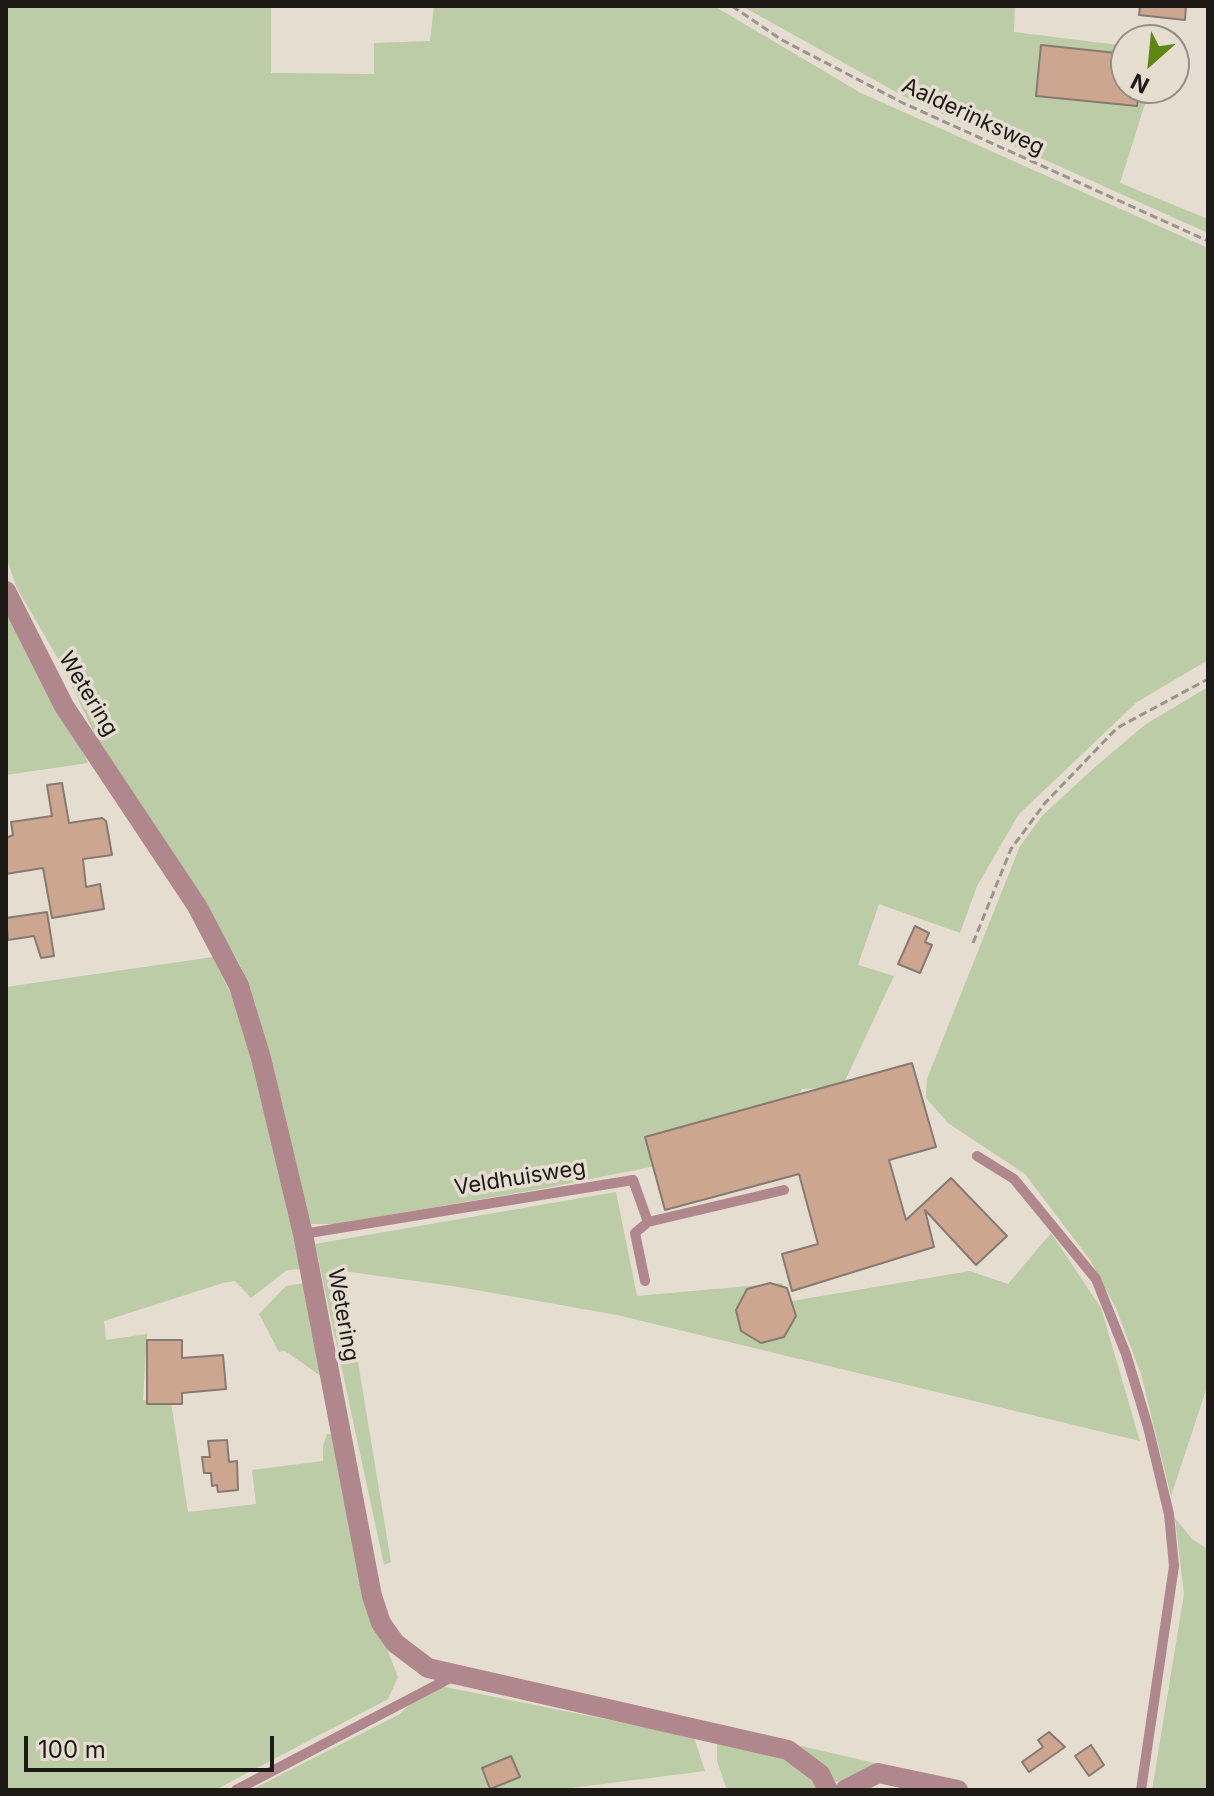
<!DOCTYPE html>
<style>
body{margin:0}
#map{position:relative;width:1214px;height:1796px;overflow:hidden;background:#e5ddd0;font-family:Inter,sans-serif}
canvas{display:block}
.frame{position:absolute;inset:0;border:8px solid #1d1a16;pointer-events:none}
.north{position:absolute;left:1110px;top:24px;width:80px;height:80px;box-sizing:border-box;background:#e5ddd0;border:2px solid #958f86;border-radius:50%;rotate:207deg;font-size:22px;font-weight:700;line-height:32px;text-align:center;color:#1d1a16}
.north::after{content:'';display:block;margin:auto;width:28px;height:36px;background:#5e8815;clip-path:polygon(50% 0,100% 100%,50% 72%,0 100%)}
.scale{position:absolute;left:24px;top:1736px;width:250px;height:36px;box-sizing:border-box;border:4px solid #1d1a16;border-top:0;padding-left:10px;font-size:24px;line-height:28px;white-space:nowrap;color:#1d1a16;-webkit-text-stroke:6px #e5ddd0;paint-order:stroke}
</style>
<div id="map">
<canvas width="1214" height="1796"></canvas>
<div class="frame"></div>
<div class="north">N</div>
<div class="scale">100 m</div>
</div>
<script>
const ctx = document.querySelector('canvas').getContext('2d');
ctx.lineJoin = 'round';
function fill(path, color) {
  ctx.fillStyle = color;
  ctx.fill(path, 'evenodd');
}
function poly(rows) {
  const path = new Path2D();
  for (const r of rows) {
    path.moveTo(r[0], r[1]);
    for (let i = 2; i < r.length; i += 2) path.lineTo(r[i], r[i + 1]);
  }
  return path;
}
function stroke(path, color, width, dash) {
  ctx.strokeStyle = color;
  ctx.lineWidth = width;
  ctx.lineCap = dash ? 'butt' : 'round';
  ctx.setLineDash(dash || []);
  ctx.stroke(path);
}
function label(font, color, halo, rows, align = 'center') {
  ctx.font = font + ' Inter,sans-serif';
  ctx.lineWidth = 7;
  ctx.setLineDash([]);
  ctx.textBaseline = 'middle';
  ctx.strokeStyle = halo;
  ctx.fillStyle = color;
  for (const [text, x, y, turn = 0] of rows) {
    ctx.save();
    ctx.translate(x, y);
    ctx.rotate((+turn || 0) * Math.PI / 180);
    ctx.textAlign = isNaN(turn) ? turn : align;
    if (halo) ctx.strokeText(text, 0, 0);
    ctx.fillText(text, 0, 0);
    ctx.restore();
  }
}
const green = poly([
 [6,6,271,6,271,73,374,74,374,43,430,41,434,6,714,6,861,93,1208,248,1208,660,1137,702,1019,814,977,886,960,933,879,904,858,965,894,976,844,1083,832,1088,802,1089,770,1143,546,1188,336,1224,311,1224,255,1003,240,965,210,912,104,754,64,669,17,588,6,557],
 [742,6,1015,6,1014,32,1126,46,1126,88,1150,88,1120,183,1208,219,1208,233,905,97],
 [6,602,55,686,88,763,6,775],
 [1208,687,1208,1384,1171,1496,1141,1374,1116,1308,1090,1260,1025,1174,948,1123,926,1098,927,1079,1020,846,1042,816,1095,767,1146,724],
 [213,957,245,1024,303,1269,287,1270,251,1298,235,1281,223,1283,104,1321,106,1340,147,1334,143,1400,171,1402,188,1512,256,1504,252,1470,323,1461,323,1446,327,1434,331,1434,376,1621,398,1677,388,1699,215,1790,6,1790,6,987],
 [616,1192,637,1296,782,1283,786,1302,970,1271,1008,1284,1051,1233,1101,1308,1140,1441,617,1315,459,1287,343,1271,391,1562,384,1565,315,1244],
 [305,1283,321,1376,285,1351,279,1352,259,1314,286,1286],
 [1175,1518,1192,1539,1208,1549,1208,1790,1152,1790,1184,1594],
 [435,1685,694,1737,705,1771,556,1790,251,1790,400,1714,420,1693],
 [717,1742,787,1758,801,1767,821,1790,727,1790,717,1761],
 [788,1743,879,1764,842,1783,832,1781]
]);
const building = poly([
 [1140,6,1186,6,1185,20,1139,15,1140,6],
 [1041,45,1126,54,1126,88,1139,88,1137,106,1036,96,1041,45],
 [62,783,69,823,102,818,106,821,112,855,83,859,86,887,100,884,104,909,52,918,43,868,6,874,6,838,13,835,11,822,52,816,47,785,62,783],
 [47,912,54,956,41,958,34,936,8,940,6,918,47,912],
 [915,926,929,933,925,942,932,945,920,973,898,964,915,926],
 [912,1063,936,1147,889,1160,906,1220,951,1178,1007,1236,976,1265,925,1210,934,1247,792,1291,782,1254,818,1244,799,1174,665,1210,645,1137,912,1063],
 [770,1283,787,1288,796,1316,784,1337,761,1343,741,1331,736,1310,747,1289,770,1283],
 [147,1340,182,1340,182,1358,223,1355,226,1389,182,1393,182,1404,147,1404,147,1340],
 [227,1440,229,1462,237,1461,238,1490,218,1492,217,1485,212,1486,211,1473,204,1473,202,1457,210,1457,208,1441,227,1440],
 [1049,1732,1065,1747,1029,1772,1022,1762,1043,1747,1038,1740,1049,1732],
 [1091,1745,1104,1765,1089,1776,1075,1756,1091,1745],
 [511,1756,520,1777,490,1789,482,1768,511,1756]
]);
const path = poly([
 [732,6,782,40,903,103,1208,241],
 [973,943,1011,849,1045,803,1117,728,1208,679]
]);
const lane = poly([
 [977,1156,1014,1179,1096,1279,1126,1354,1148,1427,1169,1514,1174,1566,1141,1790],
 [648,1222,784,1190],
 [303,1234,633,1180,648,1222,635,1233,645,1281],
 [236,1790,452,1677]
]);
const street = poly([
 [6,591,64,706,197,906,239,986,261,1058,303,1234,372,1596,381,1623,395,1643,428,1668,788,1750,820,1774,828,1790],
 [845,1790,878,1773,958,1790]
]);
const streetNames = [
 ["Aalderinksweg",973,117,25],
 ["Wetering",88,694,59],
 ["Veldhuisweg",520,1178,-9],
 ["Wetering",343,1315,80]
];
fill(green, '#bbcca6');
fill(building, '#cda68f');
stroke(building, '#877a73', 2);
stroke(path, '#9b958b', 3, [8, 4]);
stroke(lane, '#b1878e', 10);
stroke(street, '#b1878e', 20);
label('22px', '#1d1a16', '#e5ddd0', streetNames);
</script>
